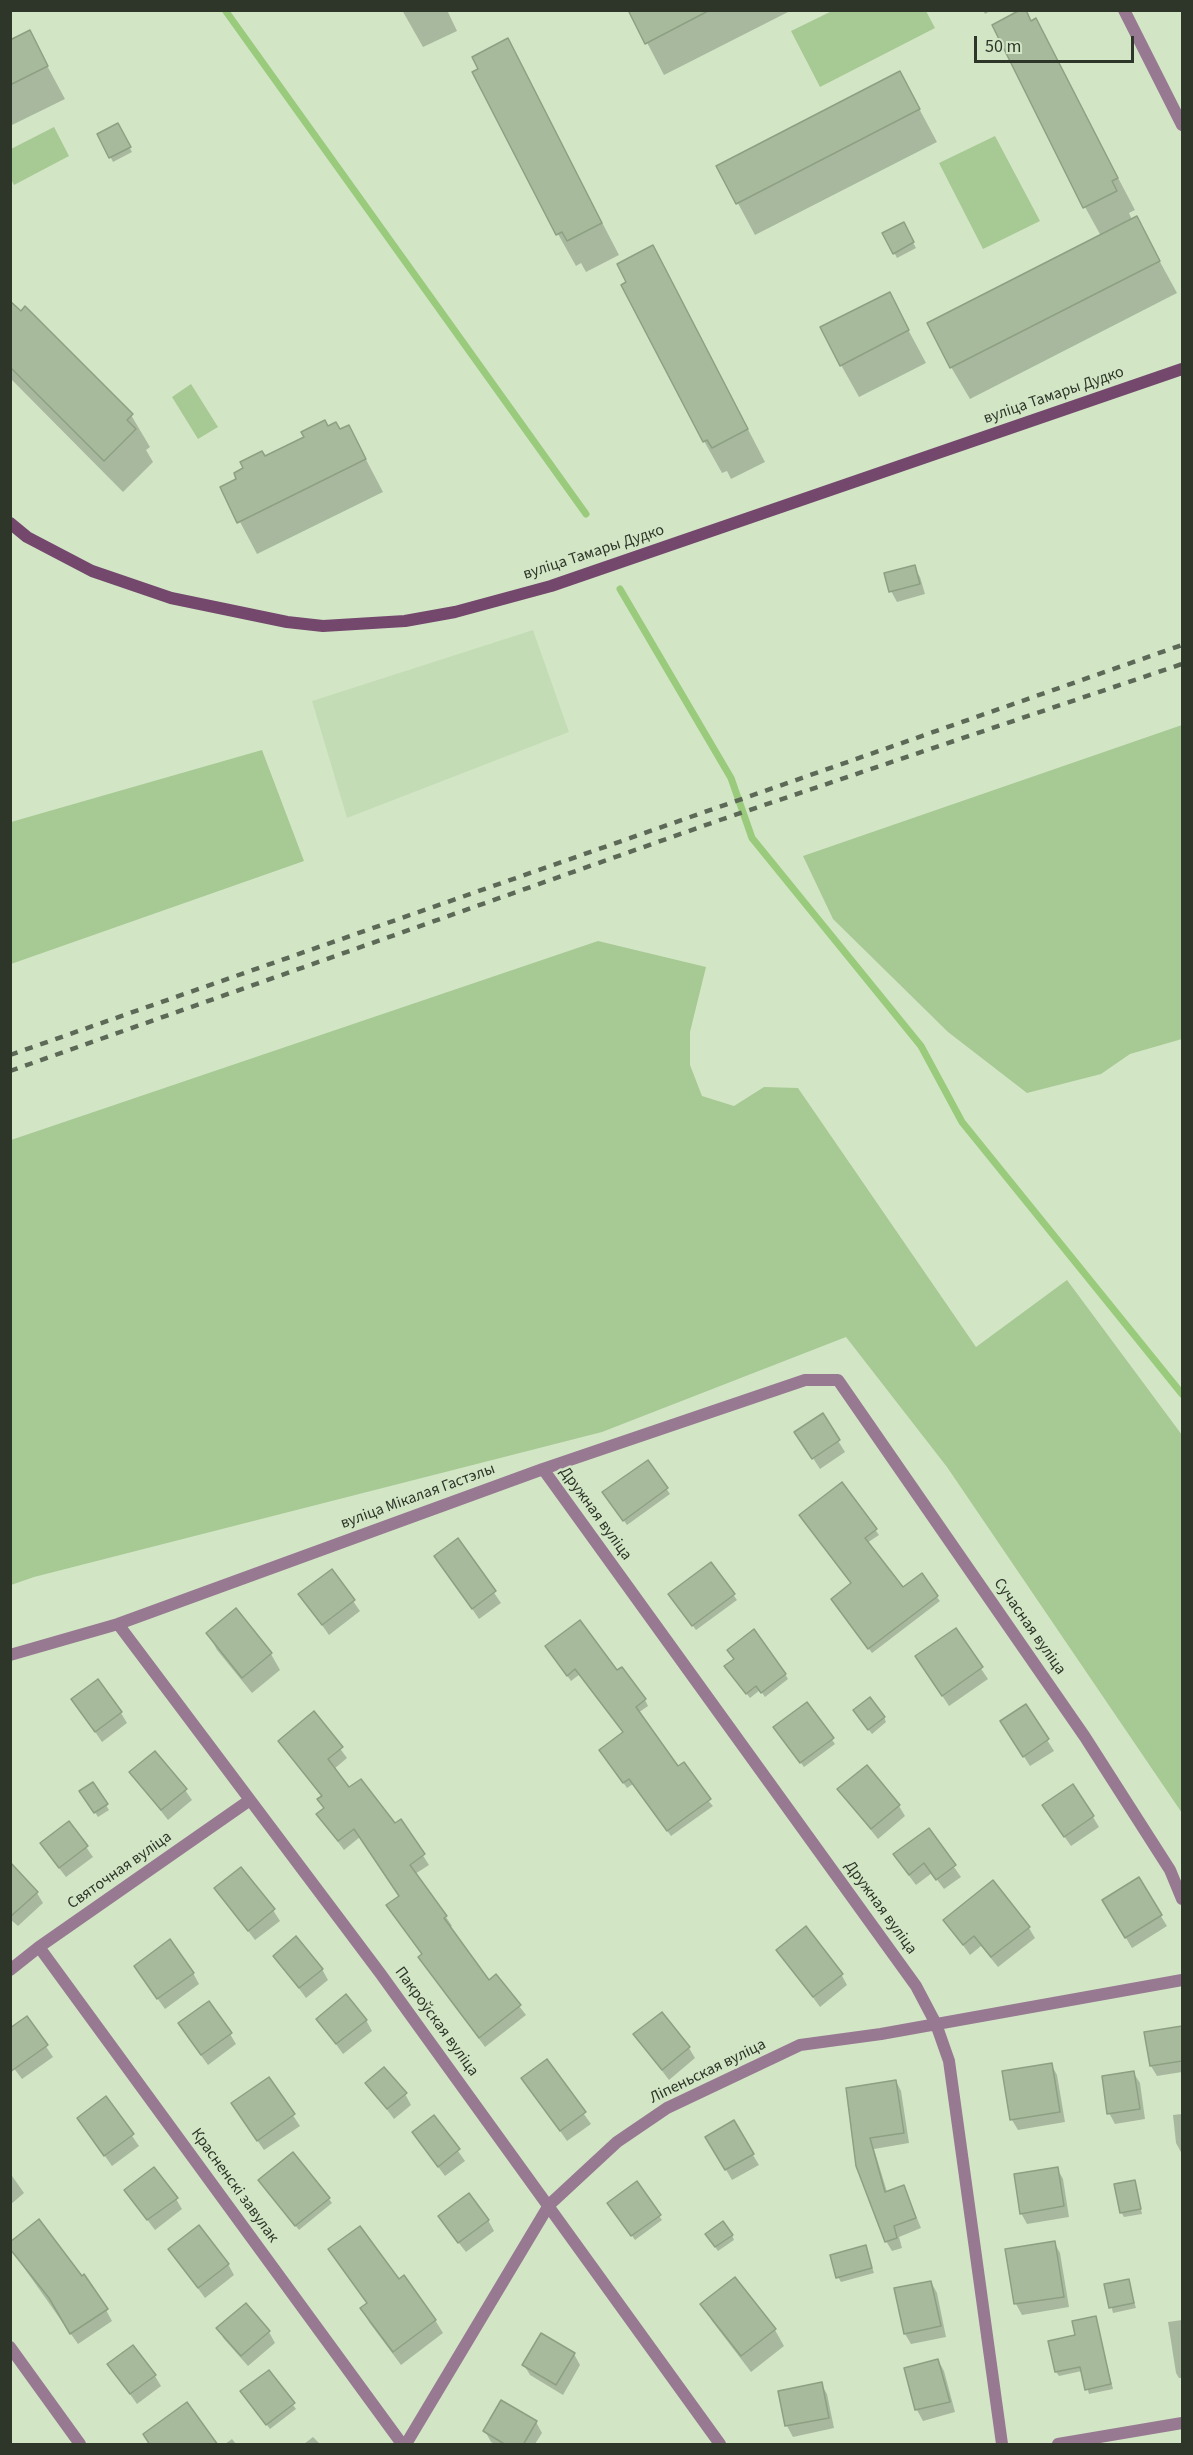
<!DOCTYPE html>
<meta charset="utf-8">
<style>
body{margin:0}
#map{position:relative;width:1193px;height:2455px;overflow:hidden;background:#d2e6c6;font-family:"Source Sans 3",sans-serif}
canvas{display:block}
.frame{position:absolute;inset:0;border:12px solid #2e362a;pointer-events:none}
.scale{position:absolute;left:974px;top:36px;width:160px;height:27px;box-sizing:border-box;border:3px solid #2e362a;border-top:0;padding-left:8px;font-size:18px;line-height:21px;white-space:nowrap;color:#2e362a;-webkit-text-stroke:4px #d2e6c6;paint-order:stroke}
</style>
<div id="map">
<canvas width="1193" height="2455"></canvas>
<div class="frame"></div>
<div class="scale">50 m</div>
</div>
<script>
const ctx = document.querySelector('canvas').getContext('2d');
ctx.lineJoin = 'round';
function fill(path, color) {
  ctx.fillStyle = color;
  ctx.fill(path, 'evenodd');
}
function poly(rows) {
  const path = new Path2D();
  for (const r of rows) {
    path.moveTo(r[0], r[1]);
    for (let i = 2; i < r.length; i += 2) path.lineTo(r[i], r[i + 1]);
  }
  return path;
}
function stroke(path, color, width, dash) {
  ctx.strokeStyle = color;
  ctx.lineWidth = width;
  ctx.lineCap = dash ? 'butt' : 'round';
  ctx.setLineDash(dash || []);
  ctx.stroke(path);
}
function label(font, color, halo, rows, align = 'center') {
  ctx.font = font + ' "Source Sans 3",sans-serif';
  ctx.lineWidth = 5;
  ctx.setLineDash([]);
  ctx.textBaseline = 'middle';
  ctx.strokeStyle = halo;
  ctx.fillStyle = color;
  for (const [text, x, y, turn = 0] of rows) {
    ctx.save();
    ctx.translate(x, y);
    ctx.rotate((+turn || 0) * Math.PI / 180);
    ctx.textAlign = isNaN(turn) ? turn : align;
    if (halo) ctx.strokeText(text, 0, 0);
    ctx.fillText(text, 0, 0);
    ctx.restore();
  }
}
const built = poly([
 [533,630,569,732,347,818,312,701]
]);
const green = poly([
 [834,10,926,11,935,28,820,87,791,31],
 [54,127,69,156,14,185,11,179,11,149],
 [995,136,1040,221,983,249,939,163],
 [191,384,218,427,198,439,172,397],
 [1182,725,1182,1039,1130,1054,1101,1074,1027,1093,948,1032,833,919,803,856],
 [262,750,304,861,11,964,11,822],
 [598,941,706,967,690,1032,690,1065,702,1096,734,1106,764,1087,798,1088,976,1347,1067,1280,1182,1435,1182,1813,947,1467,846,1337,602,1432,34,1577,11,1585,11,1140]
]);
const shadow = poly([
 [402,10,447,10,457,31,423,47],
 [630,10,792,10,664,75],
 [983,10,992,10,985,14],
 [1035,20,1135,210,1129,213,1132,220,1136,218,1177,293,970,399,951,367,1101,236,1085,207],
 [29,32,65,99,10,126,10,41],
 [507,40,619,255,586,272,581,263,576,266,558,234],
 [900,73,937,142,755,235,718,166],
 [117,125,132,152,113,162,99,134],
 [903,224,916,248,897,258,884,233],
 [670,279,765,462,731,479,727,471,722,473,704,441],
 [889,294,926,363,859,397,841,365],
 [10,309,21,313,131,415,150,447,146,450,153,462,123,492,10,378],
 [328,427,340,431,349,427,383,492,257,554,222,488],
 [914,567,920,577,925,594,897,602,891,591],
 [822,1415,845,1452,820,1469,803,1443],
 [648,1462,670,1494,627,1525,607,1497],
 [842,1484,879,1535,867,1543,903,1589,921,1576,940,1601,872,1653,835,1604,853,1584],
 [458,1540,501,1603,479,1619,436,1556],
 [711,1564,737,1600,696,1630,673,1599],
 [332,1571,360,1611,329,1635,300,1594],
 [236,1611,271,1654,280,1670,252,1693,217,1650,208,1633],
 [955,1630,988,1679,949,1706,923,1667],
 [547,1647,645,1700,648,1706,638,1713,678,1768,713,1806,671,1836,633,1784,627,1788,604,1756,624,1733,580,1674,571,1681],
 [736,1660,785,1674,788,1679,765,1697,760,1690,750,1698,729,1671],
 [73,1699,121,1713,127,1723,102,1742],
 [807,1704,835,1744,804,1767,778,1732],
 [1026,1706,1054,1751,1030,1766,1008,1732],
 [314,1713,347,1758,334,1769,349,1789,395,1826,401,1821,429,1865,415,1874,446,1917,452,1926,449,1928,488,1982,496,1976,526,2015,485,2047,420,1958,423,1955,400,1896,360,1837,344,1850,324,1823,324,1809,319,1800,322,1797,279,1741],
 [858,1716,884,1717,886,1722,872,1734],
 [131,1773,185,1790,192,1800,168,1820],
 [93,1784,109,1810,98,1817,81,1791],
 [839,1790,899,1806,905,1816,878,1839],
 [1050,1816,1093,1817,1099,1827,1071,1846],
 [928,1830,961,1877,944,1889,932,1873,916,1885,901,1865],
 [86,1847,93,1857,66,1877,48,1854],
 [10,1865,37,1893,43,1903,18,1926,10,1919],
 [1138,1879,1167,1926,1132,1948,1104,1901],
 [216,1889,273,1910,280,1921,255,1940],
 [945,1920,1029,1928,1035,1938,998,1967,981,1946,970,1955],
 [778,1950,841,1974,847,1985,820,2007],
 [275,1956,322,1969,328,1980,306,1998],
 [193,1973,199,1984,165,2009,142,1977],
 [27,2018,53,2057,22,2079,10,2063],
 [318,2019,366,2020,372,2031,343,2054],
 [1182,2027,1182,2072,1157,2076,1151,2066,1146,2033],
 [230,2034,236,2044,208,2065,186,2035],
 [635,2035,689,2048,695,2058,669,2080],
 [546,2061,591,2124,567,2141,523,2078],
 [1051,2064,1057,2075,1065,2122,1018,2130,1012,2120],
 [1133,2072,1140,2083,1145,2119,1115,2124,1109,2113],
 [269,2079,300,2126,264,2150,239,2114],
 [896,2081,901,2091,909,2143,874,2149,887,2192,904,2186,921,2228,899,2237,902,2248,892,2251,886,2241,848,2089],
 [367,2083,405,2094,411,2105,394,2119],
 [106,2098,139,2146,112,2166,79,2119],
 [1182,2114,1182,2154,1176,2143,1173,2115],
 [434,2117,465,2161,445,2176,413,2133],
 [733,2122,759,2165,732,2180,707,2137],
 [1057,2168,1063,2179,1069,2217,1027,2224,1021,2213],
 [10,2173,24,2193,10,2205],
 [1134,2181,1142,2214,1124,2217,1121,2212],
 [263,2186,329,2199,332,2203,299,2230],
 [176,2199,182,2209,155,2230,133,2201],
 [612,2208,659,2216,662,2220,635,2240],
 [488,2220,494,2231,466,2252,446,2227],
 [732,2235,734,2240,718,2251,710,2240],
 [1054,2242,1060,2253,1069,2307,1022,2315,1016,2304,1007,2250],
 [865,2247,874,2273,841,2282,838,2277],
 [10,2248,106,2310,112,2321,78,2344],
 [170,2250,228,2264,234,2275,205,2298],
 [330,2250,398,2281,435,2320,443,2333,401,2365,369,2322,362,2309,368,2304],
 [1128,2280,1136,2308,1113,2313,1106,2285],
 [931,2282,937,2293,946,2337,911,2344,905,2334],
 [702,2305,775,2330,784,2346,751,2372,712,2321],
 [1095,2317,1113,2389,1089,2394,1082,2371,1059,2376,1056,2372,1077,2336],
 [1182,2320,1182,2378,1179,2378,1176,2373,1168,2322],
 [218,2329,269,2332,275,2343,248,2366,224,2339],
 [541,2335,574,2354,580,2365,563,2395,530,2375,524,2365],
 [938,2360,944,2371,955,2412,923,2421,917,2410,906,2369],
 [109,2365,155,2376,161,2386,137,2404],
 [269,2372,296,2409,270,2429,245,2396],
 [821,2384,827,2394,834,2428,793,2437,787,2426,780,2392],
 [536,2422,542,2433,535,2444,495,2444,491,2442,485,2431],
 [313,2437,320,2444,304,2444],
 [232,2439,236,2444,225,2444]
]);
const stream = poly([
 [225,10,586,514],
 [620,589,731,778,752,838,921,1046,962,1122,1182,1394]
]);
const building = poly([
 [628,10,710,10,645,44,628,10],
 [1020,10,1026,10,1031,21,1036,18,1118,178,1112,181,1117,191,1083,208,992,25,1020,10],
 [30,30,48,66,10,85,10,40,30,30],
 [508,38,602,223,567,241,562,232,556,235,472,72,478,69,472,57,508,38],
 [900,71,920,109,736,204,716,166,900,71],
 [118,123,131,147,109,158,97,134,118,123],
 [1137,216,1160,261,950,368,927,323,1137,216],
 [904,222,914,242,893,254,882,233,904,222],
 [653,245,748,429,712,448,707,440,703,442,621,285,626,282,617,264,653,245],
 [890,292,909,330,840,366,820,327,890,292],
 [10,301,21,311,25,306,133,414,127,420,136,429,104,461,10,367,10,301],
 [325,420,328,426,336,422,340,429,349,425,366,459,237,523,220,487,236,479,234,473,243,468,240,462,262,451,265,456,304,437,301,432,325,420],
 [915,565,920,584,889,592,884,573,915,565],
 [823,1413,840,1440,812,1459,794,1432,823,1413],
 [648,1460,668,1488,623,1521,602,1492,648,1460],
 [842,1482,877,1529,865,1538,903,1587,922,1573,938,1596,868,1649,831,1599,851,1583,799,1515,842,1482],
 [458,1538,496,1591,472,1609,434,1556,458,1538],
 [711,1562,735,1594,692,1626,668,1594,711,1562],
 [332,1569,355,1600,322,1625,298,1594,332,1569],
 [236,1608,272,1653,242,1678,206,1633,236,1608],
 [580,1620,617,1670,622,1667,646,1699,636,1707,678,1766,684,1762,711,1799,667,1831,629,1779,623,1783,599,1750,623,1732,575,1669,567,1676,545,1646,580,1620],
 [956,1628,983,1667,942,1696,915,1656,956,1628],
 [754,1629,786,1674,761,1693,756,1686,746,1694,724,1666,734,1659,727,1650,754,1629],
 [98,1679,122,1712,95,1732,71,1699,98,1679],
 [870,1697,885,1717,868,1730,853,1710,870,1697],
 [807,1702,834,1738,800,1763,773,1727,807,1702],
 [1026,1704,1049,1739,1023,1757,1000,1721,1026,1704],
 [314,1711,343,1747,328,1759,349,1787,361,1779,395,1823,401,1819,425,1854,410,1865,447,1916,444,1918,489,1980,496,1974,521,2005,479,2038,418,1957,422,1954,386,1905,399,1896,354,1829,338,1841,316,1814,324,1808,317,1799,322,1796,278,1741,314,1711],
 [155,1751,187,1789,161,1810,129,1772,155,1751],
 [867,1765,900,1805,871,1829,837,1789,867,1765],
 [93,1782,108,1804,94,1813,79,1791,93,1782],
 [1073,1784,1094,1816,1064,1837,1042,1805,1073,1784],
 [69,1821,88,1846,59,1868,40,1843,69,1821],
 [929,1828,956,1865,936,1880,924,1863,909,1875,893,1854,929,1828],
 [10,1862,38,1892,10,1917,10,1862],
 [241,1867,275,1909,248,1931,214,1888,241,1867],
 [1139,1877,1162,1915,1125,1938,1102,1900,1139,1877],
 [993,1880,1030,1927,991,1957,974,1936,963,1945,943,1920,993,1880],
 [806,1926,843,1974,813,1997,776,1950,806,1926],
 [296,1936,323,1969,299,1988,273,1956,296,1936],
 [170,1939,194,1973,157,1999,134,1966,170,1939],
 [346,1994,367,2020,336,2044,316,2019,346,1994],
 [209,2001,232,2033,201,2055,178,2023,209,2001],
 [662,2012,690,2047,662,2070,633,2034,662,2012],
 [27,2016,48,2045,10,2072,10,2028,27,2016],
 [1182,2026,1182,2061,1150,2066,1144,2032,1182,2026],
 [547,2059,586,2112,560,2131,521,2078,547,2059],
 [1052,2063,1060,2112,1010,2120,1002,2071,1052,2063],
 [384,2067,407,2093,387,2109,365,2083,384,2067],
 [1134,2071,1140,2109,1107,2114,1102,2076,1134,2071],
 [269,2077,295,2114,257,2141,231,2103,269,2077],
 [896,2080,904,2133,870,2138,885,2192,904,2185,916,2218,894,2226,897,2238,885,2242,856,2166,846,2088,896,2080],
 [106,2096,134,2134,104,2156,77,2118,106,2096],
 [434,2115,460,2149,438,2167,412,2132,434,2115],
 [734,2120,754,2154,725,2170,705,2137,734,2120],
 [293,2152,330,2198,295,2226,258,2180,293,2152],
 [154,2167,178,2198,147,2220,124,2190,154,2167],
 [1058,2167,1064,2206,1020,2214,1014,2174,1058,2167],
 [1135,2180,1141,2209,1120,2213,1114,2184,1135,2180],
 [637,2181,661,2215,631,2236,607,2203,637,2181],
 [469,2193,489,2220,458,2243,438,2216,469,2193],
 [39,2219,82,2276,84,2274,108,2309,70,2334,49,2298,10,2249,10,2242,39,2219],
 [723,2221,733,2235,715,2247,705,2234,723,2221],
 [199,2225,229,2264,198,2288,168,2249,199,2225],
 [360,2226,399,2279,404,2275,436,2320,393,2352,360,2308,367,2303,328,2249,360,2226],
 [1055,2241,1064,2297,1014,2304,1005,2249,1055,2241],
 [866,2245,872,2268,836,2278,830,2255,866,2245],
 [735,2277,776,2329,741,2356,700,2304,735,2277],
 [1129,2279,1134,2303,1109,2308,1104,2284,1129,2279],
 [931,2281,941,2326,904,2334,894,2288,931,2281],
 [246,2303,270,2331,241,2356,216,2328,246,2303],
 [1096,2316,1111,2384,1085,2390,1080,2367,1055,2372,1048,2341,1075,2335,1072,2321,1096,2316],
 [541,2333,575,2353,556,2385,522,2365,541,2333],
 [133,2345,156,2375,130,2394,107,2364,133,2345],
 [938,2359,950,2402,915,2410,904,2368,938,2359],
 [269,2370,295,2403,266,2425,240,2391,269,2370],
 [822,2382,829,2418,785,2426,778,2391,822,2382],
 [501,2400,537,2421,523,2445,506,2445,483,2431,501,2400],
 [187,2402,218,2445,150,2445,143,2434,187,2402]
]);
const street = poly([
 [1124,10,1182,125],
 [543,1469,916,1986,936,2024,949,2061,1002,2444],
 [118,1624,380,1973,720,2444],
 [10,1655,118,1624,543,1469,805,1380,838,1380,1085,1737,1170,1870,1182,1899],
 [39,1947,402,2444],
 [10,1970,39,1947,250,1800],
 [10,2347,80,2444],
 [406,2444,549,2205,617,2142,667,2108,800,2045,881,2034,1182,1980],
 [1058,2444,1182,2423]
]);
const secondary = poly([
 [10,523,27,537,92,571,171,598,287,622,323,626,405,621,455,612,551,586,1182,369]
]);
const rail = poly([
 [10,1055,1182,645],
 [10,1071,720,820,1182,664]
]);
const streetNames = [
 ["вуліца Тамары Дудко",1054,396,-19],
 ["вуліца Тамары Дудко",594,553,-18],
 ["вуліца Мікалая Гастэлы",418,1497,-20],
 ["Дружная вуліца",595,1514,54],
 ["Сучасная вуліца",1029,1627,55],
 ["Святочная вуліца",120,1871,-35],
 ["Дружная вуліца",880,1908,54],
 ["Пакроўская вуліца",436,2022,54],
 ["Ліпеньская вуліца",708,2072,-26],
 ["Красненскі завулак",234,2186,54]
];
fill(built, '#c4dcb6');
fill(green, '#a7c993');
fill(shadow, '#0003');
stroke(stream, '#9acb7c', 7);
fill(building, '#a7ba9c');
stroke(building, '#8da082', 1.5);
stroke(street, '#987992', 12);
stroke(secondary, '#74486d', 12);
stroke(rail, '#5d6957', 4.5, [8, 8]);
label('16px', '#2e362a', '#d2e6c6', streetNames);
</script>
